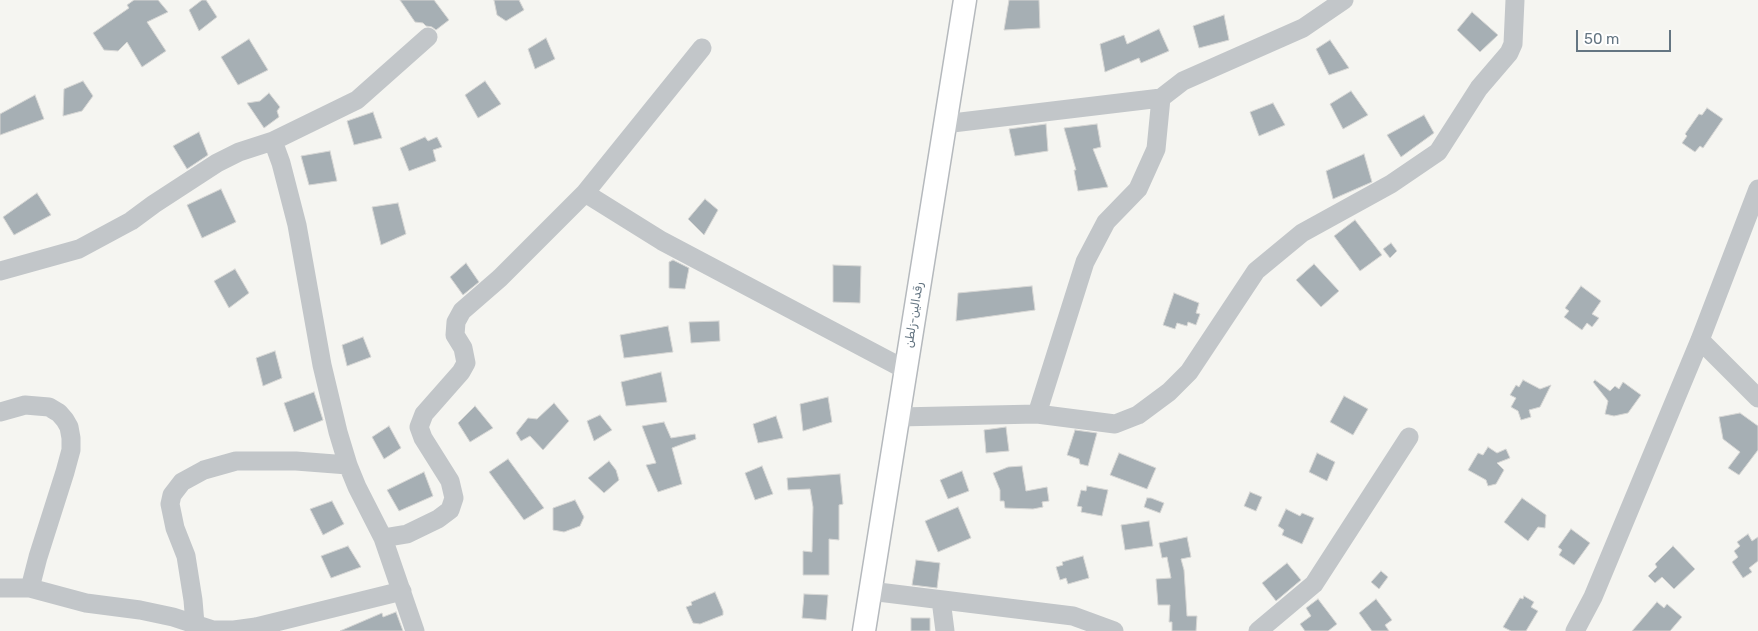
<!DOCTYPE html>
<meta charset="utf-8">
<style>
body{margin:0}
#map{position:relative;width:1758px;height:631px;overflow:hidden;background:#f5f5f1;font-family:Rubik,sans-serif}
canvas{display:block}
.scale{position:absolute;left:1576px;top:30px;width:95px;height:22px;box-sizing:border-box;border:2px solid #647582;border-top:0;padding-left:6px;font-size:15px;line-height:18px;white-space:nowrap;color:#647582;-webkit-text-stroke:4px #fff;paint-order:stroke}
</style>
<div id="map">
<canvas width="1758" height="631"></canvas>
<div class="scale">50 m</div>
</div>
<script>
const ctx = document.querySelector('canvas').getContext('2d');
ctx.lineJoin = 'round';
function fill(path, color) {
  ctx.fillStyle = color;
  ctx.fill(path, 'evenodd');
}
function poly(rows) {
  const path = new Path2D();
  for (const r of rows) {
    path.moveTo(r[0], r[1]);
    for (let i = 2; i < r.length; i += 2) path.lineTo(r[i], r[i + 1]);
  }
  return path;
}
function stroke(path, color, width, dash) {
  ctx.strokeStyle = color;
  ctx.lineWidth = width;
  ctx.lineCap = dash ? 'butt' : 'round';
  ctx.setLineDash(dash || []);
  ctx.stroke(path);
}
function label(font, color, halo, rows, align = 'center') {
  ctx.font = font + ' Rubik,"Noto Naskh Arabic",sans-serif';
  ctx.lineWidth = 5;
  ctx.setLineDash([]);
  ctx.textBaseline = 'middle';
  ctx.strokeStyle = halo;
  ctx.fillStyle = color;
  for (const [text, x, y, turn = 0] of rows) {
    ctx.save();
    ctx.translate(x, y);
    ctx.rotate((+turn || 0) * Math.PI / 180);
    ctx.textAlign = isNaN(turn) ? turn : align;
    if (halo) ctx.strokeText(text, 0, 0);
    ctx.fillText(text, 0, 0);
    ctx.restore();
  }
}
const building = poly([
 [134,0,158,0,168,12,147,22,166,51,142,67,127,42,118,51,104,50,93,33,129,8,127,5,134,0],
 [202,0,206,0,217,17,199,31,189,10,202,0],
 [400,0,434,0,449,20,436,30,432,27,426,26,423,23,415,22,400,0],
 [494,0,519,0,524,10,506,21,497,15,494,0],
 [1009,0,1039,0,1040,28,1004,30,1009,0],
 [1472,12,1498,35,1480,52,1457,30,1472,12],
 [1224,15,1229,40,1199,48,1193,26,1224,15],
 [1159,29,1169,51,1141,63,1139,58,1105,72,1100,44,1124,35,1127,44,1159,29],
 [546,38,555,59,535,69,528,49,546,38],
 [249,39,268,70,238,85,221,57,249,39],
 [1330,40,1349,68,1329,75,1316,49,1330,40],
 [83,81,93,96,82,111,63,116,64,89,83,81],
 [485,81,501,104,478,118,465,95,485,81],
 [1351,91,1368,115,1343,129,1330,104,1351,91],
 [269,93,280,107,277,111,279,117,264,128,247,103,260,101,269,93],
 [35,95,44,119,0,135,0,114,35,95],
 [1273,103,1285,125,1259,136,1250,112,1273,103],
 [1707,108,1723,119,1703,148,1700,146,1695,152,1682,143,1687,136,1685,134,1699,114,1702,115,1707,108],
 [373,112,382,138,354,145,347,121,373,112],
 [1424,115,1434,133,1401,157,1387,135,1424,115],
 [1046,124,1048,151,1015,156,1009,129,1046,124],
 [1097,124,1101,147,1093,149,1108,187,1078,191,1074,170,1076,170,1064,128,1097,124],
 [199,132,208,155,187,169,173,146,199,132],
 [425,137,428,141,437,137,442,147,433,150,436,161,409,171,400,148,425,137],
 [330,151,337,181,309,185,301,156,330,151],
 [1364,154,1372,182,1333,199,1326,171,1364,154],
 [221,189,236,222,202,238,187,205,221,189],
 [37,193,51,215,14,235,3,217,37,193],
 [705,199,718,210,704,235,688,219,705,199],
 [398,203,406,234,381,245,372,207,398,203],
 [1355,220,1382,255,1360,271,1334,236,1355,220],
 [1391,243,1397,251,1390,258,1383,249,1391,243],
 [673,260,689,268,685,289,669,288,669,262,673,260],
 [466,263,479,282,463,295,450,277,466,263],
 [1314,264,1339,291,1321,307,1296,280,1314,264],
 [833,265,861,266,860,303,833,302,833,265],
 [235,269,249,293,229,308,214,281,235,269],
 [1032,286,1035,310,956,321,958,293,1032,286],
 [1581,286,1601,301,1592,314,1599,318,1592,327,1587,323,1582,330,1564,317,1569,311,1565,308,1581,286],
 [1174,293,1199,303,1196,313,1200,314,1196,325,1188,322,1187,326,1177,323,1175,329,1163,325,1174,293],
 [719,321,720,341,691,343,689,322,719,321],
 [668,326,673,352,624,358,620,335,668,326],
 [363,337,371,357,347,366,342,345,363,337],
 [275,351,282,378,263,386,256,358,275,351],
 [661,372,667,402,626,406,621,382,661,372],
 [1523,380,1540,389,1551,385,1540,407,1529,410,1531,417,1521,420,1518,411,1511,407,1516,398,1510,395,1516,385,1519,387,1523,380],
 [1595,380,1610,391,1615,386,1619,389,1623,382,1641,395,1628,413,1614,416,1605,414,1608,401,1593,382,1595,380],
 [314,392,323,420,294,432,284,403,314,392],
 [1344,396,1368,409,1353,435,1330,422,1344,396],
 [828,397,832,422,803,431,800,404,828,397],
 [554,403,569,421,543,450,530,436,521,441,516,433,528,418,537,419,554,403],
 [475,406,493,428,470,442,458,423,475,406],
 [1740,413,1758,426,1758,450,1739,475,1728,468,1740,452,1723,439,1719,417,1740,413],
 [600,415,612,430,594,441,587,421,600,415],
 [776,416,783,438,758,443,753,424,776,416],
 [664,422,671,438,695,434,696,439,672,448,682,484,658,492,646,465,656,463,642,426,664,422],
 [389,426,401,448,384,459,372,437,389,426],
 [1006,427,1009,451,986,453,984,430,1006,427],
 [1075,430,1097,433,1088,466,1080,464,1079,459,1067,455,1075,430],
 [1488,447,1497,453,1506,449,1510,458,1497,463,1504,470,1496,484,1488,486,1486,480,1468,470,1478,453,1483,455,1488,447],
 [1119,453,1156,468,1147,489,1110,475,1119,453],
 [1317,453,1335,462,1327,481,1309,472,1317,453],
 [508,459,544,508,524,520,489,472,508,459],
 [609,461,616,470,619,480,604,493,588,478,609,461],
 [762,466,773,494,755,500,745,473,762,466],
 [1022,466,1026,491,1047,487,1049,501,1042,502,1043,507,1033,509,1005,508,1004,501,1000,501,1000,490,993,473,1008,467,1022,466],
 [962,471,969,491,948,499,940,480,962,471],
 [424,472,433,496,399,511,387,490,424,472],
 [840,474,843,504,839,505,839,540,829,539,829,575,803,575,803,551,812,552,813,507,810,489,788,490,787,478,840,474],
 [1087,486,1108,490,1102,516,1081,512,1082,507,1077,506,1081,490,1086,491,1087,486],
 [1250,492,1262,497,1256,511,1244,506,1250,492],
 [1147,498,1151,498,1164,503,1160,513,1144,507,1147,498],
 [1522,498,1546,515,1545,528,1538,527,1528,541,1504,522,1522,498],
 [575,500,584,517,580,526,564,532,553,530,553,508,575,500],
 [332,501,344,524,323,535,310,509,332,501],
 [958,507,971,538,938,552,925,521,958,507],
 [1286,509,1300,516,1302,513,1314,518,1302,544,1282,535,1284,530,1278,526,1286,509],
 [1149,521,1153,546,1125,550,1121,525,1149,521],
 [1571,529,1590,543,1574,565,1559,555,1562,550,1558,547,1571,529],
 [1748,534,1752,541,1758,537,1758,561,1749,568,1752,572,1743,578,1732,562,1738,557,1734,551,1740,546,1737,542,1748,534],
 [1187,537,1191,557,1181,559,1184,570,1187,616,1197,616,1196,631,1172,631,1172,622,1169,622,1170,605,1158,605,1156,579,1171,578,1167,557,1162,558,1159,543,1187,537],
 [348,546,361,567,331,578,321,556,348,546],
 [1673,546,1695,569,1674,589,1662,577,1655,583,1648,576,1657,567,1655,564,1673,546],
 [1083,556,1089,578,1068,584,1066,578,1060,580,1056,567,1063,565,1062,562,1083,556],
 [916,560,940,563,937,588,912,585,916,560],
 [1287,563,1301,580,1276,601,1262,583,1287,563],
 [1381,571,1388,577,1379,589,1371,582,1381,571],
 [715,592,723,611,723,615,700,624,693,623,686,607,692,605,691,602,715,592],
 [804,594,828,595,826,620,802,618,804,594],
 [1524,596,1534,602,1531,607,1538,611,1526,631,1511,631,1503,627,1520,598,1523,599,1524,596],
 [1318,599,1337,624,1328,631,1305,631,1300,624,1311,616,1306,608,1318,599],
 [1376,599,1392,620,1385,625,1389,631,1372,631,1359,613,1376,599],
 [1657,602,1664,608,1667,604,1682,617,1670,631,1632,631,1657,602],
 [396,612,403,631,340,631,382,613,383,617,396,612],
 [911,618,930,618,930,631,911,631,911,618]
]);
const minor = poly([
 [944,124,1161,98,1183,81,1303,28,1344,0],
 [273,141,281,163,297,225,322,365,338,432,348,465,357,487,383,538,415,631],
 [585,193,662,241,906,370],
 [0,271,79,249,131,221,154,204,217,163,239,152,273,141,357,100,428,37],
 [1700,340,1758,398],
 [0,412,25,405,49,407,59,413,65,420,69,427,71,438,71,450,65,472,38,557,30,588],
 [1037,414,1085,262,1106,222,1138,189,1156,149,1161,98],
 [898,417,1037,414,1115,424,1138,415,1169,392,1189,372,1256,271,1302,233,1391,184,1438,152,1479,88,1509,53,1513,44,1515,0],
 [383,538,407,534,438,519,450,510,454,498,450,481,423,438,419,427,424,414,461,372,466,363,463,348,455,335,456,322,462,311,500,278,585,193,702,48],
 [0,588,30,588,86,603,140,610,173,617,213,630,234,630,256,627,402,591],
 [870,591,1073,616,1114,631],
 [941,600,945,631],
 [195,624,193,600,186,556,175,528,170,504,172,495,182,482,204,470,236,461,296,461,348,465],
 [1258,631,1314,584,1409,437],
 [1575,631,1593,597,1700,340,1758,189]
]);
const major = poly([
 [864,631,965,0]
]);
const streetNames = [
 ["رقدالين-زلطن",914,315,-81]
];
fill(building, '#a6afb4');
stroke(building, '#d6d6d4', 1);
stroke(major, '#b5b9bd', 25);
stroke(minor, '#c2c6c9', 19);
stroke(major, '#fff', 22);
label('12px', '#647582', '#fff', streetNames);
</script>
